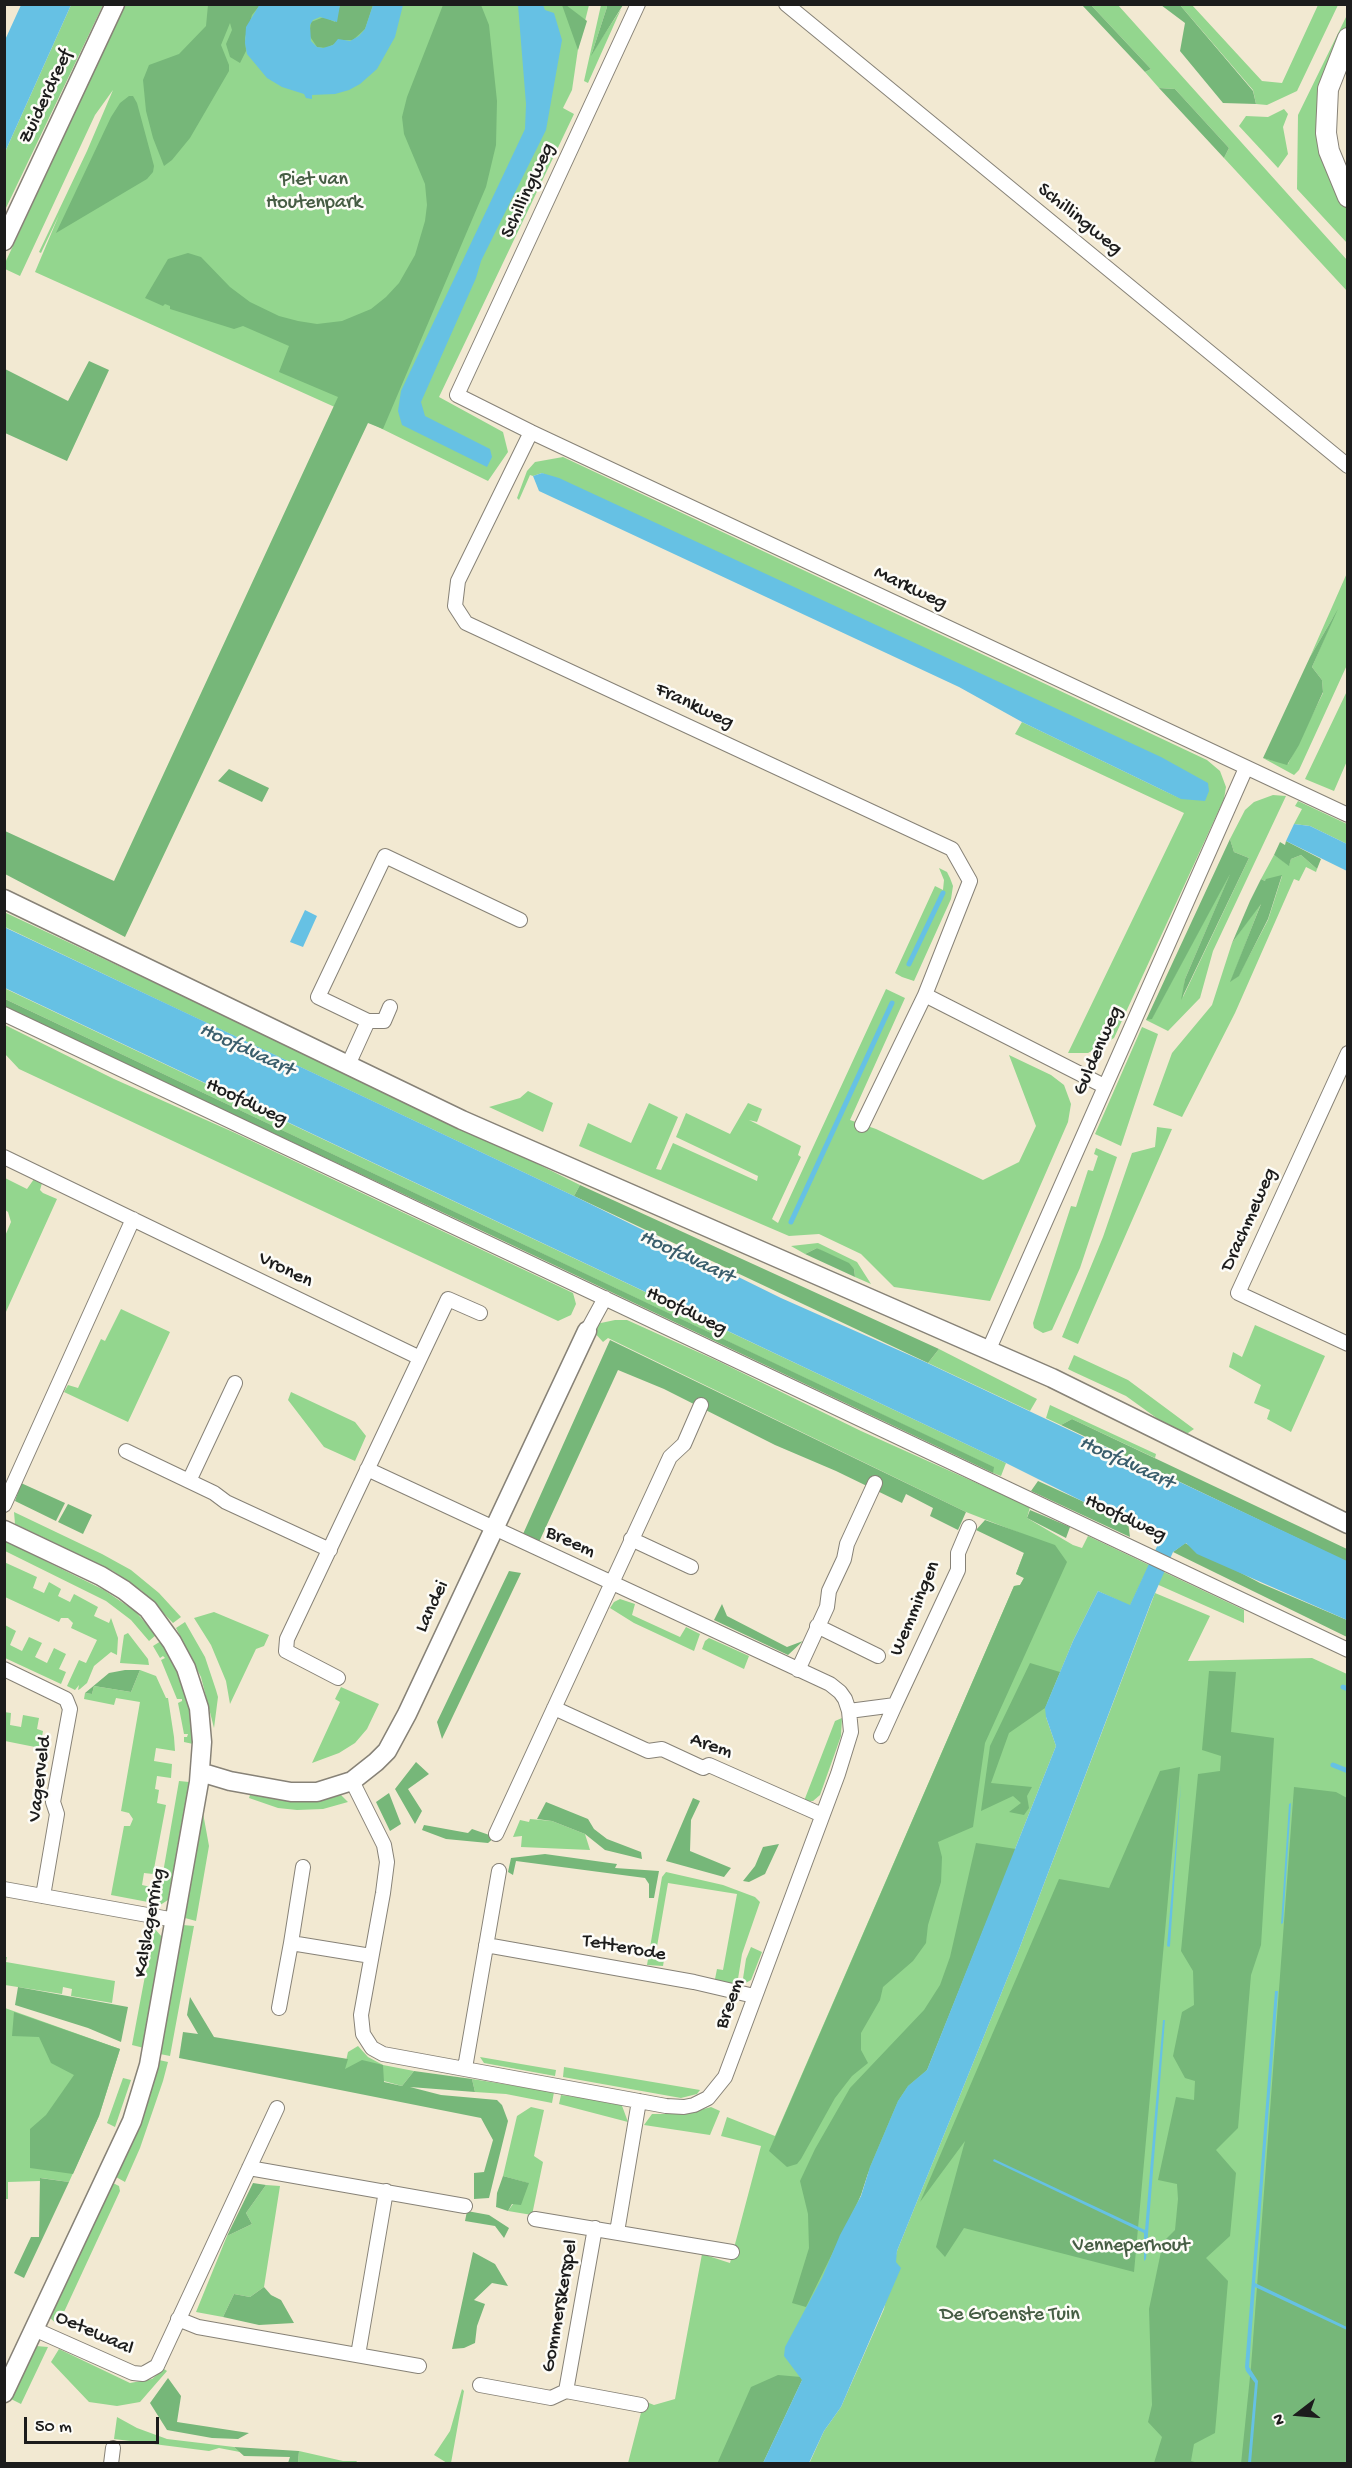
<!DOCTYPE html>
<style>
body{margin:0}
#map{position:relative;width:1352px;height:2468px;overflow:hidden;background:#f2e9d2;font-family:"Gochi Hand",sans-serif}
canvas{display:block}
.frame{position:absolute;inset:0;border:6px solid #1c1c1c;pointer-events:none}
.north{position:absolute;left:1268px;top:2384px;width:60px;height:60px;-webkit-text-stroke:4px #fdfcf7;paint-order:stroke;rotate:254deg;font-size:16px;font-weight:700;line-height:24px;text-align:center;color:#1c1c1c}
.north::after{content:'';display:block;margin:auto;width:21px;height:27px;background:#1c1c1c;clip-path:polygon(50% 0,100% 100%,50% 72%,0 100%)}
.scale{position:absolute;left:24px;top:2417px;width:135px;height:27px;box-sizing:border-box;border:3px solid #1c1c1c;border-top:0;padding-left:8px;font-size:18px;line-height:21px;white-space:nowrap;color:#1c1c1c;-webkit-text-stroke:4px #fdfcf7;paint-order:stroke}
</style>
<div id="map">
<canvas width="1352" height="2468"></canvas>
<div class="frame"></div>
<div class="north">N</div>
<div class="scale">50 m</div>
</div>
<script>
const ctx = document.querySelector('canvas').getContext('2d');
ctx.lineJoin = 'round';
function fill(path, color) {
  ctx.fillStyle = color;
  ctx.fill(path, 'evenodd');
}
function poly(rows) {
  const path = new Path2D();
  for (const r of rows) {
    path.moveTo(r[0], r[1]);
    for (let i = 2; i < r.length; i += 2) path.lineTo(r[i], r[i + 1]);
  }
  return path;
}
function stroke(path, color, width, dash) {
  ctx.strokeStyle = color;
  ctx.lineWidth = width;
  ctx.lineCap = dash ? 'butt' : 'round';
  ctx.setLineDash(dash || []);
  ctx.stroke(path);
}
function label(font, color, halo, rows, align = 'center') {
  ctx.font = font + ' "Gochi Hand",sans-serif';
  ctx.lineWidth = 5;
  ctx.setLineDash([]);
  ctx.textBaseline = 'middle';
  ctx.strokeStyle = halo;
  ctx.fillStyle = color;
  for (const [text, x, y, turn = 0] of rows) {
    ctx.save();
    ctx.translate(x, y);
    ctx.rotate((+turn || 0) * Math.PI / 180);
    ctx.textAlign = isNaN(turn) ? turn : align;
    if (halo) ctx.strokeText(text, 0, 0);
    ctx.fillText(text, 0, 0);
    ctx.restore();
  }
}
const green = poly([
 [71,5,103,5,5,210,5,152],
 [125,5,589,5,578,49,572,90,563,108,574,114,439,397,503,432,508,452,488,481,368,422,35,272,59,215,41,253,39,252,87,151,113,90,95,115,20,276,5,269,5,263],
 [601,5,607,5,607,7,592,53,621,9,588,83,584,81],
 [1091,5,1118,5,1347,260,1347,291,1224,158,1229,148,1175,89,1159,88,1145,72,1151,69],
 [1180,5,1192,5,1262,81,1282,83,1318,5,1338,5,1297,91,1267,105,1256,104,1253,90],
 [1347,15,1347,30,1323,162,1332,183,1347,208,1347,243,1297,189,1298,115],
 [1284,109,1288,114,1283,127,1288,154,1278,168,1239,126,1246,116,1268,117],
 [563,457,1207,760,1220,771,1226,787,1224,799,1114,1038,1088,1053,1068,1053,1184,813,1015,734,1022,722,1181,799,542,473,533,476,530,475,519,500,517,498,527,471,535,462],
 [1347,573,1347,665,1299,770,1294,775,1263,758,1288,764,1323,693,1322,680,1312,667,1334,616,1310,657],
 [1347,691,1347,761,1334,791,1305,779],
 [1273,795,1286,796,1213,951,1200,998,1168,1031,1146,1020,1152,1018,1235,863,1185,979,1183,997,1249,858,1234,852,1230,839,1245,810,1254,802],
 [1298,801,1347,824,1347,844,1310,826,1294,824,1302,809,1295,806],
 [1274,855,1289,865,1291,859,1301,855,1317,869,1316,872,1306,867,1299,881,1294,879,1235,1013,1182,1117,1153,1105,1172,1053,1212,1005,1232,943,1262,901,1231,981,1239,975,1268,920,1282,876,1265,881,1261,879],
 [939,868,947,872,950,878,953,886,951,899,914,981,902,977,895,973,935,886,943,890,944,880],
 [4,912,487,1139,580,1185,574,1196,171,1006,5,927],
 [4,988,1006,1463,1001,1476,993,1473,993,1467,5,999],
 [886,989,905,998,850,1120,876,1129,983,1180,1019,1162,1036,1126,1009,1055,1051,1075,1064,1085,1071,1104,1068,1122,990,1301,894,1287,861,1254,819,1234,789,1236,579,1146,588,1123,631,1143,649,1103,678,1117,656,1169,661,1170,673,1143,757,1181,758,1176,676,1137,686,1113,730,1134,748,1103,762,1109,757,1122,749,1120,801,1146,798,1155,801,1157,772,1219,778,1223],
 [5,1025,114,1079,233,1132,573,1293,576,1304,571,1315,558,1321,19,1069,5,1054],
 [1142,1027,1158,1034,1121,1146,1095,1134],
 [528,1091,553,1103,543,1132,489,1107,520,1098],
 [1157,1127,1172,1129,1078,1344,1062,1337,1103,1237,1132,1153,1155,1147],
 [1096,1148,1117,1157,1080,1268,1052,1330,1043,1333,1034,1328,1033,1323,1071,1206,1076,1207,1088,1170,1093,1171,1098,1156,1094,1154],
 [5,1178,27,1189,34,1179,42,1183,40,1190,43,1193,57,1199,5,1314,5,1236,11,1222,8,1212,5,1210],
 [818,1243,857,1262,871,1284,855,1277,854,1269,817,1248,805,1254,791,1246],
 [121,1309,170,1332,128,1422,64,1392,68,1385,78,1388,101,1339,105,1341],
 [615,1320,627,1320,720,1362,861,1431,1030,1507,1027,1518,1073,1545,1082,1548,1088,1536,1244,1610,1244,1623,1143,1578,1130,1606,1098,1591,1073,1641,1047,1704,1046,1717,1056,1746,927,2070,867,2175,801,2377,802,2380,763,2463,628,2463,644,2401,654,2405,675,2399,702,2254,730,2263,761,2146,721,2136,727,2117,775,2136,1014,1586,1020,1585,1024,1578,1016,1574,1030,1537,966,1512,608,1338,603,1342,593,1331,596,1324],
 [1255,1325,1325,1356,1291,1432,1267,1419,1270,1410,1254,1403,1261,1385,1229,1367,1233,1352,1242,1357],
 [939,1349,1037,1399,1030,1411,928,1363],
 [1074,1355,1128,1380,1194,1429,1188,1433,1176,1432,1126,1396,1074,1372,1068,1369],
 [291,1392,355,1422,366,1436,355,1461,324,1447,288,1400],
 [1050,1405,1156,1454,1155,1458,1072,1419,1061,1425,1046,1418],
 [14,1512,102,1554,131,1570,159,1593,181,1617,173,1623,142,1591,113,1571,15,1524],
 [5,1541,104,1590,135,1611,156,1635,149,1641,131,1620,106,1601,5,1551],
 [4,1562,37,1577,33,1588,44,1593,49,1582,61,1589,58,1596,70,1602,74,1594,98,1607,94,1616,109,1623,111,1618,118,1638,117,1655,111,1652,94,1666,87,1683,80,1689,78,1690,79,1685,75,1690,67,1686,79,1660,86,1663,97,1640,71,1628,73,1623,68,1618,61,1618,59,1622,5,1597],
 [1155,1593,1210,1616,1188,1661,1312,1658,1347,1674,1347,2463,809,2464,824,2431,841,2407,884,2309,897,2251,1018,1952],
 [620,1599,635,1604,632,1615,680,1637,686,1627,700,1634,694,1651,634,1623,610,1608,614,1602],
 [214,1612,269,1635,264,1646,256,1649,230,1704,226,1681,211,1645,194,1618],
 [185,1622,205,1657,216,1690,218,1697,214,1728,201,1677,176,1628],
 [5,1625,16,1631,10,1645,22,1651,29,1637,42,1643,35,1657,47,1663,54,1648,66,1654,59,1669,66,1672,61,1684,5,1658],
 [128,1633,148,1659,149,1665,120,1663,124,1635],
 [709,1638,749,1656,744,1669,702,1649,705,1641],
 [161,1641,172,1660,183,1687,190,1711,193,1744,184,1742,184,1737,187,1737,188,1734,184,1734,178,1703,182,1701,182,1699,177,1699,161,1660,165,1658,163,1656,160,1658,153,1646],
 [140,1670,156,1676,166,1698,168,1698,174,1737,175,1751,156,1748,154,1761,172,1764,171,1778,157,1776,155,1789,159,1790,157,1803,166,1805,153,1874,144,1873,142,1885,151,1887,148,1902,111,1895,124,1826,130,1826,133,1819,129,1813,121,1811,140,1702,116,1698,114,1705,84,1699,85,1693,92,1694,94,1686,131,1692],
 [341,1687,379,1704,367,1729,355,1743,339,1753,312,1763,340,1702,335,1699],
 [4,1712,11,1713,10,1725,21,1727,23,1715,39,1718,37,1729,43,1731,40,1748,5,1741],
 [842,1718,841,1736,820,1795,813,1801,804,1801,835,1721],
 [179,1781,189,1782,168,1900,157,1907],
 [250,1795,299,1802,324,1800,341,1795,348,1802,323,1809,297,1810,278,1808,249,1798],
 [203,1813,209,1846,196,1921,185,1918],
 [530,1819,552,1821,585,1834,590,1850,521,1847,522,1836,513,1837,520,1820,529,1822],
 [666,1872,723,1885,755,1897,760,1902,742,1954,737,1985,717,1981,715,1979,717,1969,723,1970,737,1894,668,1883,655,1958,664,1960,663,1966,647,1965,662,1877],
 [183,1925,194,1926,170,2056,160,2054],
 [154,1928,162,1937,144,2036,149,2044,148,2049,132,2045],
 [751,1947,762,1952,751,1980,742,1985,746,1959],
 [4,1957,7,1957,6,1962,115,1981,112,2003,71,1996,72,1989,63,1987,62,1994,5,1985],
 [5,2008,120,2049,99,2116,69,2182,41,2178,40,2181,8,2182,8,2199,5,2199],
 [358,2046,368,2057,383,2065,414,2071,402,2086,344,2070,348,2052],
 [480,2057,556,2070,555,2076,484,2063],
 [159,2060,168,2062,163,2081,140,2148,125,2182,116,2177,133,2138],
 [564,2067,700,2090,697,2094,681,2098,563,2077],
 [123,2078,131,2080,115,2127,107,2123],
 [472,2079,554,2092,552,2103,506,2094,475,2092],
 [561,2095,621,2103,628,2122,559,2104],
 [531,2107,544,2110,534,2156,543,2162,532,2215,508,2211,528,2183,503,2176,517,2116],
 [711,2107,720,2111,710,2135,644,2125,652,2114,685,2114],
 [113,2183,119,2186,120,2191,58,2325,50,2318],
 [266,2185,280,2186,264,2287,250,2297,234,2294,223,2317,196,2312,227,2236,252,2224,246,2213],
 [36,2346,48,2347,21,2404,11,2399],
 [59,2349,130,2383,152,2379,164,2369,167,2371,140,2402,117,2406,89,2402,51,2362],
 [462,2389,464,2391,451,2463,447,2463,434,2455,450,2431],
 [117,2417,137,2428,167,2439,234,2447,240,2452,219,2448,209,2451,114,2439],
 [299,2451,343,2461,357,2461,355,2464,298,2463]
]);
const forest = poly([
 [208,5,260,5,252,15,245,38,246,51,240,63,230,57,226,44,232,30,230,23,221,45,229,65,229,71,190,138,172,160,164,166,153,138,146,111,143,80,149,65,179,54,206,26],
 [340,5,373,5,365,29,353,40,343,40,326,48,317,47,309,35,311,22,324,17,335,22],
 [443,5,481,5,489,25,497,101,496,145,486,187,383,429,368,423,125,937,5,874,5,831,114,881,338,397,279,372,289,346,243,326,234,329,170,309,170,306,165,304,163,306,145,298,168,259,188,253,201,257,230,287,250,302,279,316,298,321,317,324,342,321,371,309,386,297,399,283,415,255,425,221,427,205,425,184,404,134,402,117,407,97],
 [562,5,566,5,587,21,578,50],
 [607,5,623,5,591,56,607,7],
 [1082,5,1091,5,1151,69,1145,72],
 [1161,5,1180,5,1253,91,1256,104,1223,103,1180,51,1185,23],
 [1159,88,1175,89,1229,148,1224,158],
 [129,96,133,96,137,103,154,166,153,172,147,179,56,233,111,117,120,103],
 [89,361,109,370,67,461,5,433,5,369,68,401],
 [1338,609,1312,667,1322,680,1323,692,1299,745,1287,765,1263,758,1310,657],
 [229,769,269,788,262,802,218,781],
 [1230,839,1234,852,1249,858,1181,1000,1185,979,1230,874,1152,1019,1146,1020],
 [1286,841,1321,859,1317,869,1301,855,1291,859,1289,866,1274,855,1280,842,1285,845],
 [1282,875,1268,919,1239,976,1230,982,1261,904,1232,943,1250,901,1261,879,1265,881,1266,879],
 [5,999,994,1467,993,1473,476,1228,5,1008],
 [580,1185,939,1349,928,1363,574,1196],
 [817,1248,849,1263,854,1269,855,1277,805,1254],
 [610,1340,966,1512,958,1530,930,1516,933,1508,906,1494,902,1503,836,1471,775,1445,664,1389,618,1370,539,1542,523,1534],
 [1072,1419,1347,1549,1347,1562,1061,1425],
 [1038,1481,1128,1522,1130,1537,1031,1491],
 [21,1483,65,1503,56,1521,15,1501],
 [68,1504,92,1515,83,1534,58,1522],
 [1030,1510,1070,1527,1066,1538,1027,1518],
 [985,1520,1055,1545,1067,1562,985,1743,973,1827,938,1842,942,1857,941,1882,928,1925,926,1943,913,1961,883,1987,880,2000,861,2033,861,2050,868,2063,852,2076,835,2098,801,2159,797,2164,787,2167,769,2151,1014,1586,1020,1585,1024,1578,1016,1574,1024,1553,976,1530],
 [1185,1543,1260,1583,1347,1620,1347,1637,1173,1552],
 [509,1571,521,1573,442,1739,437,1722],
 [722,1604,727,1616,787,1647,803,1641,788,1655,714,1620],
 [1030,1663,1060,1672,1045,1708,1009,1733,991,1783,1032,1787,1027,1796,1029,1808,1024,1815,1009,1812,1021,1803,1013,1796,981,1811,990,1746],
 [125,1670,140,1670,131,1692,94,1686,92,1694,85,1693,109,1673],
 [1209,1671,1236,1672,1231,1732,1274,1738,1261,1945,1251,1975,1238,2128,1216,2150,1236,2173,1230,2236,1206,2258,1228,2281,1215,2433,1194,2444,1191,2461,1198,2463,1154,2463,1162,2437,1148,2422,1152,2405,1149,2309,1163,2242,1175,2230,1178,2199,1177,2184,1158,2180,1176,2097,1194,2100,1195,2081,1185,2078,1173,2056,1182,2012,1194,2005,1193,1971,1181,1951,1198,1774,1220,1771,1221,1756,1202,1750],
 [416,1762,429,1774,408,1789,422,1811,415,1824,395,1789],
 [1180,1767,1134,2272,964,2228,945,2257,936,2247,965,2141,920,2202,1059,1879,1109,1888,1160,1771],
 [1294,1787,1336,1792,1347,1798,1347,2463,1241,2464,1251,2367],
 [389,1793,401,1824,390,1831,376,1802],
 [693,1798,700,1801,691,1820,690,1851,731,1868,724,1877,666,1861],
 [546,1802,588,1819,594,1829,607,1839,641,1852,642,1859,605,1850,585,1834,552,1821,537,1819],
 [424,1825,468,1833,472,1829,495,1837,488,1843,446,1839,422,1830],
 [976,1843,1016,1849,927,2070,908,2086,898,2101,870,2167,861,2195,806,2307,792,2303,809,2248,808,2214,800,2181,815,2149,850,2088,924,2010,940,1985,950,1957],
 [779,1844,765,1874,749,1882,743,1881,755,1866,763,1847],
 [545,1854,617,1864,615,1868,659,1871,654,1898,649,1898,649,1884,645,1878,516,1861,513,1875,508,1872,511,1858],
 [18,1987,128,2007,121,2042,88,2028,15,2005],
 [190,1997,214,2037,348,2059,345,2069,362,2060,383,2065,384,2082,402,2086,414,2071,472,2079,475,2092,410,2087,441,2095,497,2100,502,2105,508,2121,489,2198,474,2199,474,2173,484,2172,493,2140,481,2118,179,2058,183,2032,198,2034,187,2015],
 [14,2012,120,2049,99,2116,73,2174,30,2168,30,2129,46,2115,74,2075,51,2063,39,2037,12,2036],
 [503,2176,529,2183,521,2205,512,2204,508,2211,496,2207,497,2193],
 [40,2178,69,2182,24,2278,14,2273,31,2237,39,2237],
 [253,2183,266,2185,246,2213,252,2224,227,2236],
 [467,2211,489,2215,509,2228,504,2238,495,2226,465,2221],
 [473,2252,495,2264,508,2286,492,2283,474,2300,485,2304,477,2326,475,2343,464,2348,452,2349],
 [264,2287,271,2295,281,2300,294,2323,259,2325,223,2317,234,2294,250,2297],
 [778,2375,801,2377,802,2380,763,2463,717,2464,751,2387],
 [168,2378,181,2396,177,2422,249,2433,238,2439,212,2438,167,2430,150,2403],
 [234,2447,299,2451,298,2463,288,2463,290,2457,244,2456]
]);
const water = poly([
 [260,4,340,5,337,22,320,17,313,20,310,25,311,41,317,47,323,48,333,45,338,39,350,41,359,36,365,29,373,5,403,5,395,37,377,69,360,84,349,90,335,94,312,95,312,99,306,98,304,94,282,87,267,78,247,54,245,43,246,27],
 [21,5,71,5,5,152,5,40],
 [518,5,543,5,545,10,554,13,562,40,546,130,481,261,476,278,421,402,425,416,490,449,492,457,487,467,402,425,398,411,401,391,525,129,526,104],
 [542,473,559,478,1161,757,1208,783,1209,791,1205,801,1181,799,1022,722,959,687,539,491,533,476],
 [1294,824,1310,826,1347,844,1347,871,1286,841],
 [305,910,317,916,303,947,290,942],
 [4,927,574,1196,781,1298,923,1361,1347,1561,1347,1620,1197,1554,1186,1543,1173,1552,1152,1600,1018,1952,897,2251,896,2262,901,2268,841,2407,824,2431,809,2463,763,2463,802,2380,784,2356,785,2347,822,2278,840,2235,861,2196,870,2167,898,2101,908,2086,927,2070,1056,1746,1046,1717,1045,1708,1073,1641,1098,1591,1130,1605,1160,1540,1006,1463,5,988],
 [1181,1784,1170,1946,1169,1947,1167,1946],
 [1291,1803,1283,1923,1281,1924,1289,1804],
 [1275,1991,1278,1991,1255,2283,1347,2327,1347,2330,1255,2287,1249,2367,1258,2381,1251,2463,1248,2463,1255,2383,1246,2371,1245,2367],
 [1163,2020,1165,2020,1146,2259,1144,2261,1144,2233,993,2161,994,2159,1145,2230]
]);
const stream = poly([
 [909,964,943,893],
 [791,1222,892,1003],
 [1343,1687,1348,1689],
 [1333,1765,1348,1771]
]);
const minor = poly([
 [638,4,457,395,531,432,1348,815],
 [786,4,1348,466],
 [531,432,458,581,455,606,466,623,952,849,970,881,925,995,1104,1086],
 [4,1014,1348,1650],
 [368,1021,384,1021,390,1007],
 [1348,1053,1238,1293,1348,1344],
 [348,1065,368,1021,318,997,385,856,520,920],
 [862,1125,925,995],
 [4,1157,420,1358],
 [587,1331,605,1298],
 [989,1349,1246,768],
 [126,1451,214,1493,226,1502,330,1550],
 [189,1481,235,1383],
 [4,1505,133,1219],
 [631,1539,691,1567],
 [817,1626,878,1656],
 [4,1669,66,1699,70,1709,53,1802,57,1814,43,1896],
 [798,1670,827,1607,829,1591,844,1559,847,1544,875,1483],
 [338,1678,286,1651,287,1639,448,1299,480,1313],
 [554,1708,648,1751,662,1749,703,1768,709,1765,822,1815],
 [849,1711,895,1705,958,1570,958,1553,969,1527],
 [881,1736,895,1705],
 [352,1781,384,1845,387,1862,383,1893,361,2015,363,2034,372,2048,383,2054,666,2106,684,2107,694,2105,708,2098,725,2077,838,1774,851,1732,849,1711,845,1699,840,1692,830,1684,367,1469],
 [496,1834,670,1457,684,1444,701,1405],
 [303,1867,291,1943,371,1956],
 [4,1889,175,1920],
 [486,1945,694,1982,754,1996],
 [279,2008,291,1943],
 [465,2068,499,1871],
 [249,2168,465,2206],
 [535,2219,732,2252],
 [617,2232,639,2101],
 [178,2319,198,2327,419,2366],
 [34,2329,133,2373,143,2374,157,2366,277,2108],
 [358,2355,386,2191],
 [480,2385,551,2398,566,2391,641,2405],
 [566,2391,595,2228],
 [111,2464,113,2448]
]);
const tertiary = poly([
 [4,241,115,4],
 [4,899,462,1120,1052,1378,1348,1524],
 [4,1530,101,1576,124,1590,148,1609,172,1642,186,1668,199,1708,202,1742,199,1782,149,2065,132,2121,4,2393],
 [200,1772,230,1781,291,1792,317,1792,352,1781,376,1762,387,1751,407,1714,587,1331]
]);
const secondary = poly([
 [1348,38,1328,89,1326,133,1329,151,1348,197]
]);
const streetNames = [
 ["Zuiderdreef",47,97,-65],
 ["Schillingweg",529,191,-65],
 ["Schillingweg",1079,220,39],
 ["Markweg",910,589,25],
 ["Frankweg",694,707,25],
 ["Guldenweg",1099,1051,-66],
 ["Hoofdweg",246,1103,25],
 ["Drachmeweg",1250,1220,-66],
 ["Vronen",285,1271,26],
 ["Hoofdweg",686,1312,26],
 ["Hoofdweg",1125,1519,25],
 ["Breem",570,1543,24],
 ["Landei",433,1607,-65],
 ["Wemmingen",916,1609,-67],
 ["Arem",711,1747,19],
 ["Vagerveld",41,1779,-83],
 ["Kalslagerring",151,1923,-80],
 ["Tetterode",624,1949,10],
 ["Breem",731,2004,-70],
 ["Gommerskerspel",561,2306,-80],
 ["Oetewaal",94,2334,24]
];
const parkNames = [
 ["Piet van",314,181],
 ["Houtenpark",314,204],
 ["Venneperhout",1131,2247],
 ["De Groenste Tuin",1010,2316]
];
const waterNames = [
 ["Hoofdvaart",246,1051,25],
 ["Hoofdvaart",686,1258,25],
 ["Hoofdvaart",1126,1464,25]
];
fill(green, '#93d68e');
fill(forest, '#76b779');
fill(water, '#66c1e4');
stroke(stream, '#66c1e4', 5);
stroke(minor, '#878277', 16);
stroke(tertiary, '#878277', 21);
stroke(secondary, '#878277', 22);
stroke(minor, '#fff', 14);
stroke(tertiary, '#fff', 18);
stroke(secondary, '#fff', 20);
label('20px', '#1c1c1c', '#fdfcf7', streetNames);
label('20px', '#465d44', '#fdfcf7', parkNames);
label('italic 21px', '#3a5e6c', '#fdfcf7', waterNames);
</script>
